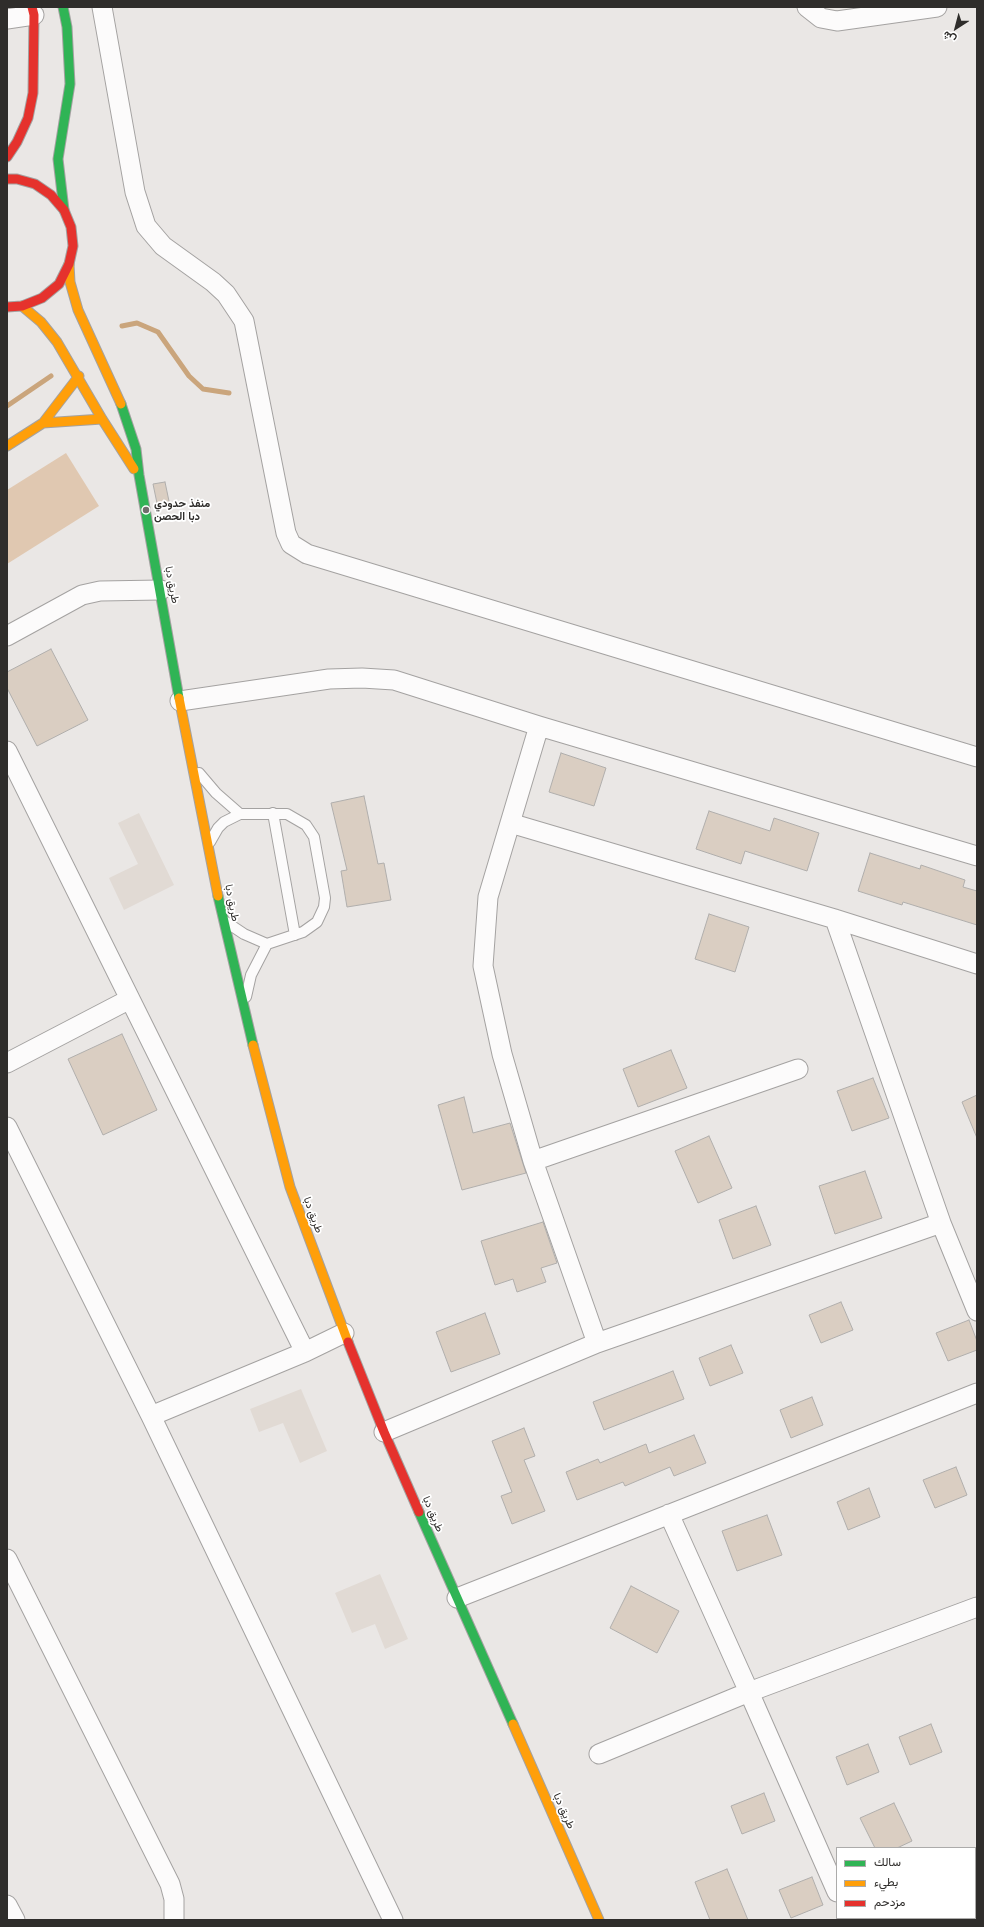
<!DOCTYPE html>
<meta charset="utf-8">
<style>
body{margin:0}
#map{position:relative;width:984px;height:1927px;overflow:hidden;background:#eae7e5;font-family:Quicksand,Vazirmatn,sans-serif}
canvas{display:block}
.frame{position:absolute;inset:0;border:8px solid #2f2d2b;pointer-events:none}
.legend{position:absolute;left:836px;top:1847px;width:140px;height:72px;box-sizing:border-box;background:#fff;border:1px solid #acabaa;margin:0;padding:5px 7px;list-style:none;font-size:12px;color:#2f2d2b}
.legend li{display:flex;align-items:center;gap:8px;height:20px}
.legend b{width:20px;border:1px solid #acabaa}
.north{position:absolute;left:936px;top:8px;width:40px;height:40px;-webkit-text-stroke:3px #fff;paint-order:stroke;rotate:216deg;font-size:11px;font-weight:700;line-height:16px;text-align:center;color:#2f2d2b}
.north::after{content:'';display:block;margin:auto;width:14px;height:18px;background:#2f2d2b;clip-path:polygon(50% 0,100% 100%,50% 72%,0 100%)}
</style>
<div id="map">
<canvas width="984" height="1927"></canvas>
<div class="frame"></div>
<ul class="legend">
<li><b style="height:5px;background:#30b455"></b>سالك</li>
<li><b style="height:5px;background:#ff9f0a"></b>بطيء</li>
<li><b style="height:5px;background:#e5322d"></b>مزدحم</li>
</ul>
<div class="north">ش</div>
</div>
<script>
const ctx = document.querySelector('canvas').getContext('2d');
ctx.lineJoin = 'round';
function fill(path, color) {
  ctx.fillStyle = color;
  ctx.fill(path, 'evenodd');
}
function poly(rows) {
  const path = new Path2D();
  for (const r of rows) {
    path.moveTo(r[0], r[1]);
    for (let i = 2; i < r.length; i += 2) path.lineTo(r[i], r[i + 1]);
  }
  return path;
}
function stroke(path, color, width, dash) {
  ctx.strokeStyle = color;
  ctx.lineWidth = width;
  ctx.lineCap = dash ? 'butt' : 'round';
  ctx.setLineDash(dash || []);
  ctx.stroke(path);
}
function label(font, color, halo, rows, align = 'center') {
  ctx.font = font + ' Quicksand,Vazirmatn,sans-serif';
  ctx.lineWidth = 3.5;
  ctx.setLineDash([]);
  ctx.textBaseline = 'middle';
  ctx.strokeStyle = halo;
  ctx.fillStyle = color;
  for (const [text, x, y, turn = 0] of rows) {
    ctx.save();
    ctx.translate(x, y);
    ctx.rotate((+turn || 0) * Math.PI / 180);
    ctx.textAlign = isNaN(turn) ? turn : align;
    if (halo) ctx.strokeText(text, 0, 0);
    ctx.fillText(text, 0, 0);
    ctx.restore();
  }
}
const built = poly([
 [139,813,174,885,124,910,109,878,138,864,118,823],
 [301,1389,327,1451,300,1463,283,1423,259,1432,250,1409],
 [380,1574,408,1639,385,1649,375,1624,352,1633,335,1593]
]);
const green = poly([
 [66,453,99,506,7,564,7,490]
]);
const stream = poly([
 [122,326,137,323,158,332,189,376,203,389,229,393],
 [7,406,51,376]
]);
const building = poly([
 [165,482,170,506,158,508,153,484,165,482],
 [51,649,88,720,37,746,7,688,7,672,51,649],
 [561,753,606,768,594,806,549,792,561,753],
 [364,796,378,864,384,863,391,900,347,907,341,871,347,870,331,803,364,796],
 [709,811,770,831,774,818,819,833,807,871,745,851,741,864,696,849,709,811],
 [870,853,920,869,921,865,965,880,963,887,977,891,977,925,903,902,902,905,858,891,870,853],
 [709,914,749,927,735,972,695,959,709,914],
 [122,1034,157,1110,103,1135,68,1059,122,1034],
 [671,1050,687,1088,638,1107,623,1069,671,1050],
 [873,1078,889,1118,852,1131,837,1091,873,1078],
 [977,1095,977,1138,962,1102,977,1095],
 [464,1097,473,1133,510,1123,526,1173,462,1190,438,1105,464,1097],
 [709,1136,732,1188,698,1203,675,1151,709,1136],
 [865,1171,882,1218,835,1234,819,1186,865,1171],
 [756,1206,771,1245,733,1259,719,1220,756,1206],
 [543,1222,557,1263,541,1268,546,1282,517,1292,513,1279,495,1285,481,1241,543,1222],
 [841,1302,853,1330,821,1343,809,1315,841,1302],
 [485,1313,500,1354,451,1372,436,1332,485,1313],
 [969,1320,977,1341,977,1350,948,1361,936,1333,969,1320],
 [731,1345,743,1373,710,1386,699,1358,731,1345],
 [673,1371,684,1399,604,1430,593,1402,673,1371],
 [812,1397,823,1425,791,1438,780,1410,812,1397],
 [524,1428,535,1456,524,1460,545,1511,512,1524,501,1496,512,1492,492,1441,524,1428],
 [694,1435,706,1463,674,1476,670,1467,625,1486,623,1482,577,1500,566,1472,598,1459,600,1463,646,1444,649,1453,694,1435],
 [956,1467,967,1495,935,1508,923,1480,956,1467],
 [869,1488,880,1517,848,1530,837,1502,869,1488],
 [767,1515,782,1555,737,1571,722,1531,767,1515],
 [631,1586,679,1611,657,1653,610,1628,631,1586],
 [931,1724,942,1752,910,1765,899,1737,931,1724],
 [868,1744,879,1772,847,1785,836,1757,868,1744],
 [764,1793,775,1821,742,1834,731,1806,764,1793],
 [894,1803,912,1841,897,1848,875,1848,860,1818,894,1803],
 [727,1869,748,1920,710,1920,695,1882,727,1869],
 [812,1877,823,1905,791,1918,779,1890,812,1877]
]);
const lane = poly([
 [199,773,216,793,240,814],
 [273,813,295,935],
 [210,842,218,828,224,822,240,814,287,814,306,825,314,837,325,898,324,907,317,922,303,932,267,944,244,934,226,922],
 [246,997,251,975,267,944]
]);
const street = poly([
 [102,7,135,192,146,226,163,246,213,282,226,294,244,321,286,533,291,544,307,554,977,757],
 [807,7,821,18,837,21,937,7],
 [7,19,34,15],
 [7,636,82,595,100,591,161,590],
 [180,701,329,679,362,678,394,680,539,726,977,856],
 [539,726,488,897,483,966,502,1054,533,1161,597,1343],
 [7,751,305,1352],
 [510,823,835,919,977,964],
 [835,919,941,1223,977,1311],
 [7,1063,130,999],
 [7,1127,151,1416,393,1920],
 [533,1161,798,1069],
 [151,1416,305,1352,344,1333],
 [384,1432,597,1343,941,1223],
 [7,1559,170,1884,174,1899,174,1919],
 [457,1598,977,1393],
 [599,1754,749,1692,669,1514],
 [837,1892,749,1692,977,1607],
 [7,1905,15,1920],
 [975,1910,977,1909],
 [848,1918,849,1920],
 [944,1920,950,1918]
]);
const fast = poly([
 [63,7,67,27,70,84,58,159,64,210],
 [121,404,136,449,139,475,179,698],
 [218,896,253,1045],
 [419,1512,513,1724]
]);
const slow = poly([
 [69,264,70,282,78,310,121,404],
 [22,306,41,322,57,342,102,419,134,469],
 [43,423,102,419],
 [7,446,43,423,79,376],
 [179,698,218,896],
 [253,1045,290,1187,348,1342],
 [513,1724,599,1920]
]);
const jam = poly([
 [7,157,17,142,28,118,33,93,34,15,32,7],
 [7,179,17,179,35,184,51,195,64,210,71,227,73,246,69,264,59,284,42,298,22,306,7,307],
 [348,1342,384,1432,419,1512]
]);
const markers = [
 [146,510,4,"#706e6c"]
];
const poiNames = [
 ["منفذ حدودي",154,504],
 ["دبا الحصن",154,517]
];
const streetNames = [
 ["طريق دبا",172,585,79],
 ["طريق دبا",232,903,79],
 ["طريق دبا",313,1215,70],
 ["طريق دبا",433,1514,67],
 ["طريق دبا",564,1811,66]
];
fill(built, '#e1dad4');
fill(green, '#e0c8b1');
stroke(stream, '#caa57c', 5);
fill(building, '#dacec2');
stroke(building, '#b0aeac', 1);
stroke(lane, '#a4a2a1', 12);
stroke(street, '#a4a2a1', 21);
stroke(fast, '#a4a2a1', 11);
stroke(slow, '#a4a2a1', 11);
stroke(jam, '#a4a2a1', 11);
stroke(lane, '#fcfbfb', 10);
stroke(street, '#fcfbfb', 19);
stroke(fast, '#30b455', 9);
stroke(slow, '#ff9f0a', 9);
stroke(jam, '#e5322d', 9);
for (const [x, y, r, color] of markers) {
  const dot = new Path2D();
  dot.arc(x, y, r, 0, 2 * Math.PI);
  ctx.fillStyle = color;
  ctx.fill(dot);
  stroke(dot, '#fff', 1.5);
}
label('bold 11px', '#2f2d2b', '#fff', poiNames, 'left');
label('11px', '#2f2d2b', '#fff', streetNames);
</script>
